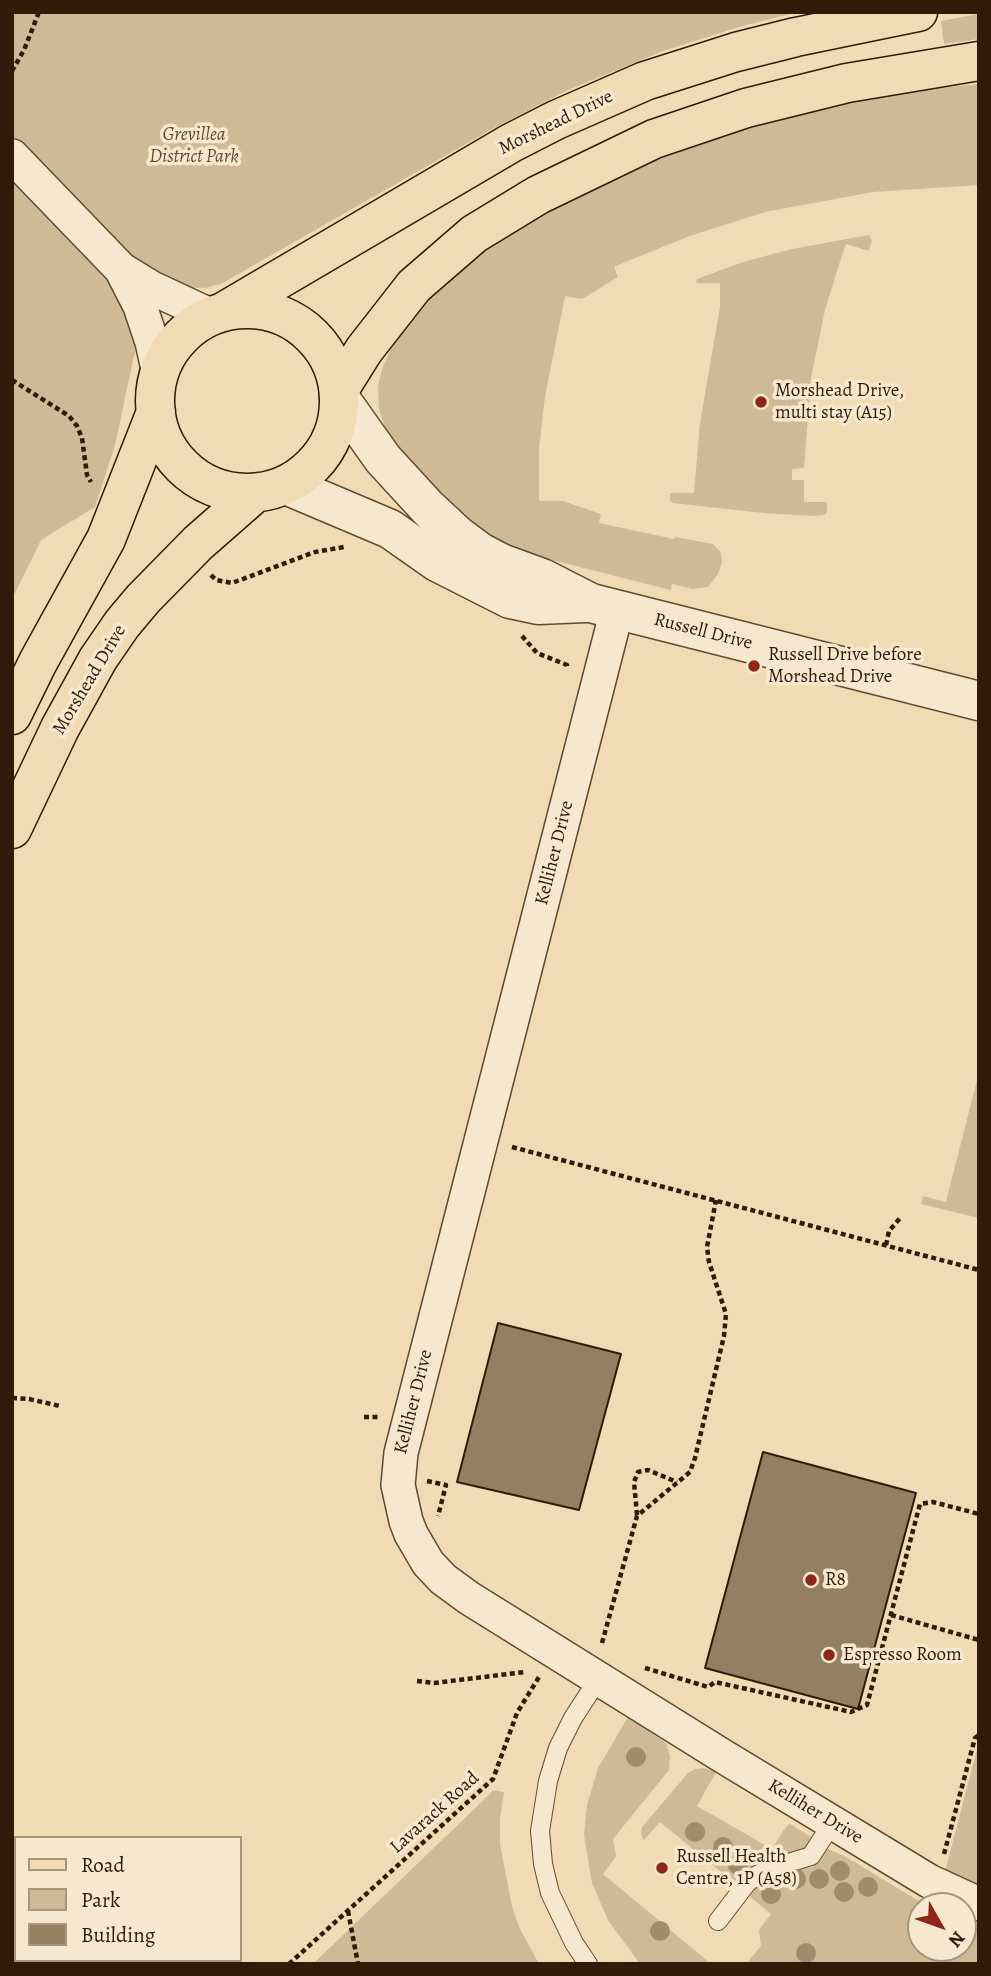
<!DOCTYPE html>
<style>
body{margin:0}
#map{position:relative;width:991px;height:1976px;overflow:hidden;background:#f0dbb4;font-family:Alegreya,serif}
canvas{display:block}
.frame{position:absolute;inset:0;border:14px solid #2f1b07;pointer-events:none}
.legend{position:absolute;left:14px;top:1836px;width:228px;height:126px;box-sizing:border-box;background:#f5e8ce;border:2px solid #a6967e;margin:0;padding:9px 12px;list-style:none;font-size:21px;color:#2f1b07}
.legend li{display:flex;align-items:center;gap:14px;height:35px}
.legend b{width:35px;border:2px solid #a6967e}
.north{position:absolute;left:907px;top:1892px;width:70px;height:70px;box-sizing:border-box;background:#f5e8ce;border:2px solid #a6967e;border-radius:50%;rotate:130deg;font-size:19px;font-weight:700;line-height:28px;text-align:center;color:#2f1b07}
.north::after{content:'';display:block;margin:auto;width:24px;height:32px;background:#8f2418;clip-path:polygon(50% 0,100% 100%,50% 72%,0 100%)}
</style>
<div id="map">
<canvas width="991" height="1976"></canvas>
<div class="frame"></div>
<ul class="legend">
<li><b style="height:9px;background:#f0dbb4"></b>Road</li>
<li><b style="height:19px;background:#cfba97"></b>Park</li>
<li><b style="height:19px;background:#937f61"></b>Building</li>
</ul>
<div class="north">N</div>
</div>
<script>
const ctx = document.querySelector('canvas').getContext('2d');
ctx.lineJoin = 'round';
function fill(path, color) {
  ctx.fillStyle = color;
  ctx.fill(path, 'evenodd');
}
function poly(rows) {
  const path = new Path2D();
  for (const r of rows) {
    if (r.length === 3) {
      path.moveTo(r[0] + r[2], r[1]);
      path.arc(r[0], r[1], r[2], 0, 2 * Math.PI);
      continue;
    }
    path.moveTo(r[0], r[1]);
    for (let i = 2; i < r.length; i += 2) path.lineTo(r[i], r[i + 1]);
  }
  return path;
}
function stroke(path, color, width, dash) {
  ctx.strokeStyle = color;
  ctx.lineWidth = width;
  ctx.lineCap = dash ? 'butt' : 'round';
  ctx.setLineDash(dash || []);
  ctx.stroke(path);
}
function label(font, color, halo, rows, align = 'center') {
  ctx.font = font + ' Alegreya,serif';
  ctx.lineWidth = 7;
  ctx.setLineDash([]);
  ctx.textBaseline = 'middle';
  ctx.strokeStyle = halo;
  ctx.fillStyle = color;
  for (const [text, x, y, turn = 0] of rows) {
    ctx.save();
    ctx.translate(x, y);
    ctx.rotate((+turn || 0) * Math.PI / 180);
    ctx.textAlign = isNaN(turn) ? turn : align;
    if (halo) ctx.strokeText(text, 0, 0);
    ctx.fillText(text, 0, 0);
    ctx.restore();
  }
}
const green = poly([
 [12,12,798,12,739,27,663,51,568,90,492,129,221,284,205,288,182,287,149,271,119,302,127,315,135,340,135,351,115,445,95,507,41,540,12,599],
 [979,14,979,39,944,44,941,21],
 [979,84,979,185,873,192,765,212,687,237,623,263,614,267,618,277,582,299,565,296,545,396,539,449,539,501,563,501,601,514,599,523,674,539,675,537,713,544,721,553,722,562,718,574,708,587,693,589,672,584,671,590,548,559,501,542,469,523,431,489,387,434,379,409,378,387,382,369,391,348,419,309,441,285,497,238,611,176,721,133,828,104,920,90],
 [869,235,872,240,869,251,846,244,842,255,825,310,811,378,804,468,792,469,792,480,804,480,804,502,827,502,827,512,824,515,814,516,764,513,673,503,670,500,670,493,694,493,700,423,720,307,720,283,696,283,697,279,743,262,792,249],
 [979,1072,979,1218,921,1204,923,1196,946,1202],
 [628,1717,666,1743,670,1756,669,1770,613,1839,616,1856,603,1874,711,1964,640,1964,608,1920,592,1883,584,1835,587,1805,598,1768],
 [979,1742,979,1887,945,1871],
 [704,1768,716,1772,697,1806,772,1849,785,1828,790,1824,811,1837,809,1844,805,1849,736,1884,660,1822,644,1840,641,1834,642,1827,688,1773,696,1769],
 [494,1790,504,1792,500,1819,500,1844,512,1906,519,1927,539,1964,313,1964],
 [828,1849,846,1857,927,1906,921,1906,921,1948,963,1948,963,1923,979,1929,979,1964,746,1964,761,1946,759,1930,771,1914,748,1895,765,1879,786,1872,812,1867]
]);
const building = poly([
 [498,1323,621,1354,579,1510,457,1482,498,1323],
 [763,1452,916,1493,858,1709,705,1668,763,1452]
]);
const path = poly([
 [12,71,24,50,39,12],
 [12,380,69,416,77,426,82,438,87,475,91,482],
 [211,575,216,580,232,583,315,552,344,547],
 [522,636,537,653,567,665,567,668],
 [512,1147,979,1270],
 [886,1245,889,1231,901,1217],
 [12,1398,29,1399,60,1406],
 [364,1417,379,1417],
 [427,1481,446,1485,438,1516],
 [637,1515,634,1482,638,1472,648,1470,677,1482],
 [891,1615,979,1640],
 [602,1643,637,1516,690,1472,695,1458,724,1336,726,1314,709,1262,707,1247,716,1200],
 [645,1668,708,1687,715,1682,851,1712,867,1705,920,1504,933,1502,979,1514],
 [417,1681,434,1683,525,1672],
 [944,1854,975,1738,979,1735],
 [348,1911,358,1964],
 [289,1964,493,1779,517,1713,539,1677]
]);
const service = poly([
 [718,1921,747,1883,757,1875,769,1869,811,1856,833,1822],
 [588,1964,574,1943,550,1893,543,1864,540,1831,548,1781,558,1748,573,1718,599,1678]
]);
const minor = poly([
 [12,156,121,269,152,288,212,316],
 [121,269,140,306,152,342,159,374],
 [617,610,401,1453,398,1485,406,1521,411,1534,428,1563,443,1579,469,1598,721,1755,929,1881,979,1904]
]);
const tertiary = poly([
 [339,397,383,459,428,508,457,535,480,552,501,563,542,578,591,603,979,701],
 [286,485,390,529,437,562,510,599,538,605,585,603]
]);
const primary = poly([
 [247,401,92],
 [225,311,511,143,556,120,645,81,736,52,796,37,918,12],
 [339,390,364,350,414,286,474,234,538,195,654,139,746,108,847,83,979,61],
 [12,715,38,662,106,539,156,412],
 [12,829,60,728,98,659,122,624,143,599,198,543,255,493]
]);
const trees = [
 [636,1757],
 [695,1832],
 [723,1847],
 [738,1865],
 [840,1871],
 [796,1879],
 [819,1879],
 [868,1887],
 [844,1892],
 [771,1894],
 [660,1931],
 [806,1953]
];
const markers = [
 [761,402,7,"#8f2418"],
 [754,666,7,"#8f2418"],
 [811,1580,7,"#8f2418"],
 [829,1655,7,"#8f2418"],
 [662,1868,7,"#8f2418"]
];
const streetNames = [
 ["Morshead Drive",556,123,-26],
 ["Russell Drive",703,632,14],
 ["Morshead Drive",90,680,-59],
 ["Kelliher Drive",555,853,-76],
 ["Kelliher Drive",414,1402,-76],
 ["Kelliher Drive",815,1812,31],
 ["Lavarack Road",435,1813,-42]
];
const parkNames = [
 ["Grevillea",194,135],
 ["District Park",194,157]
];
const poiNames = [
 ["Morshead Drive,",775,391],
 ["multi stay (A15)",775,413],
 ["Russell Drive before",768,655],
 ["Morshead Drive",768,677],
 ["R8",825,1580],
 ["Espresso Room",843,1655],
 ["Russell Health",676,1857],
 ["Centre, 1P (A58)",676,1879]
];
fill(green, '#cfba97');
fill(building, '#937f61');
stroke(building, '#2f1b07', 2);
stroke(service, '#5f4b32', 20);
stroke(minor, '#5f4b32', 36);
stroke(tertiary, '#5f4b32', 41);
stroke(primary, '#2f1b07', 41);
stroke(path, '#2f1b07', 4.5, [5, 3.5]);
stroke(service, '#f5e8ce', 18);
stroke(minor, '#f5e8ce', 33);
stroke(tertiary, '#f5e8ce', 38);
stroke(primary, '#f0dbb4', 38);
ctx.fillStyle = '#a08c6c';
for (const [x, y] of trees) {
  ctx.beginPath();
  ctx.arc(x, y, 10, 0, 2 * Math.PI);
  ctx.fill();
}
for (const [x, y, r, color] of markers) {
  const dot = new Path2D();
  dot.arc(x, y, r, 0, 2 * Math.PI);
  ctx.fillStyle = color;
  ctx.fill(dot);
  stroke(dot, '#f5e8ce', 2.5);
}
label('19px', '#2f1b07', '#f5e8ce', streetNames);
label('italic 19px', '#5f4b32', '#f5e8ce', parkNames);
label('19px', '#2f1b07', '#f5e8ce', poiNames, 'left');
</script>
